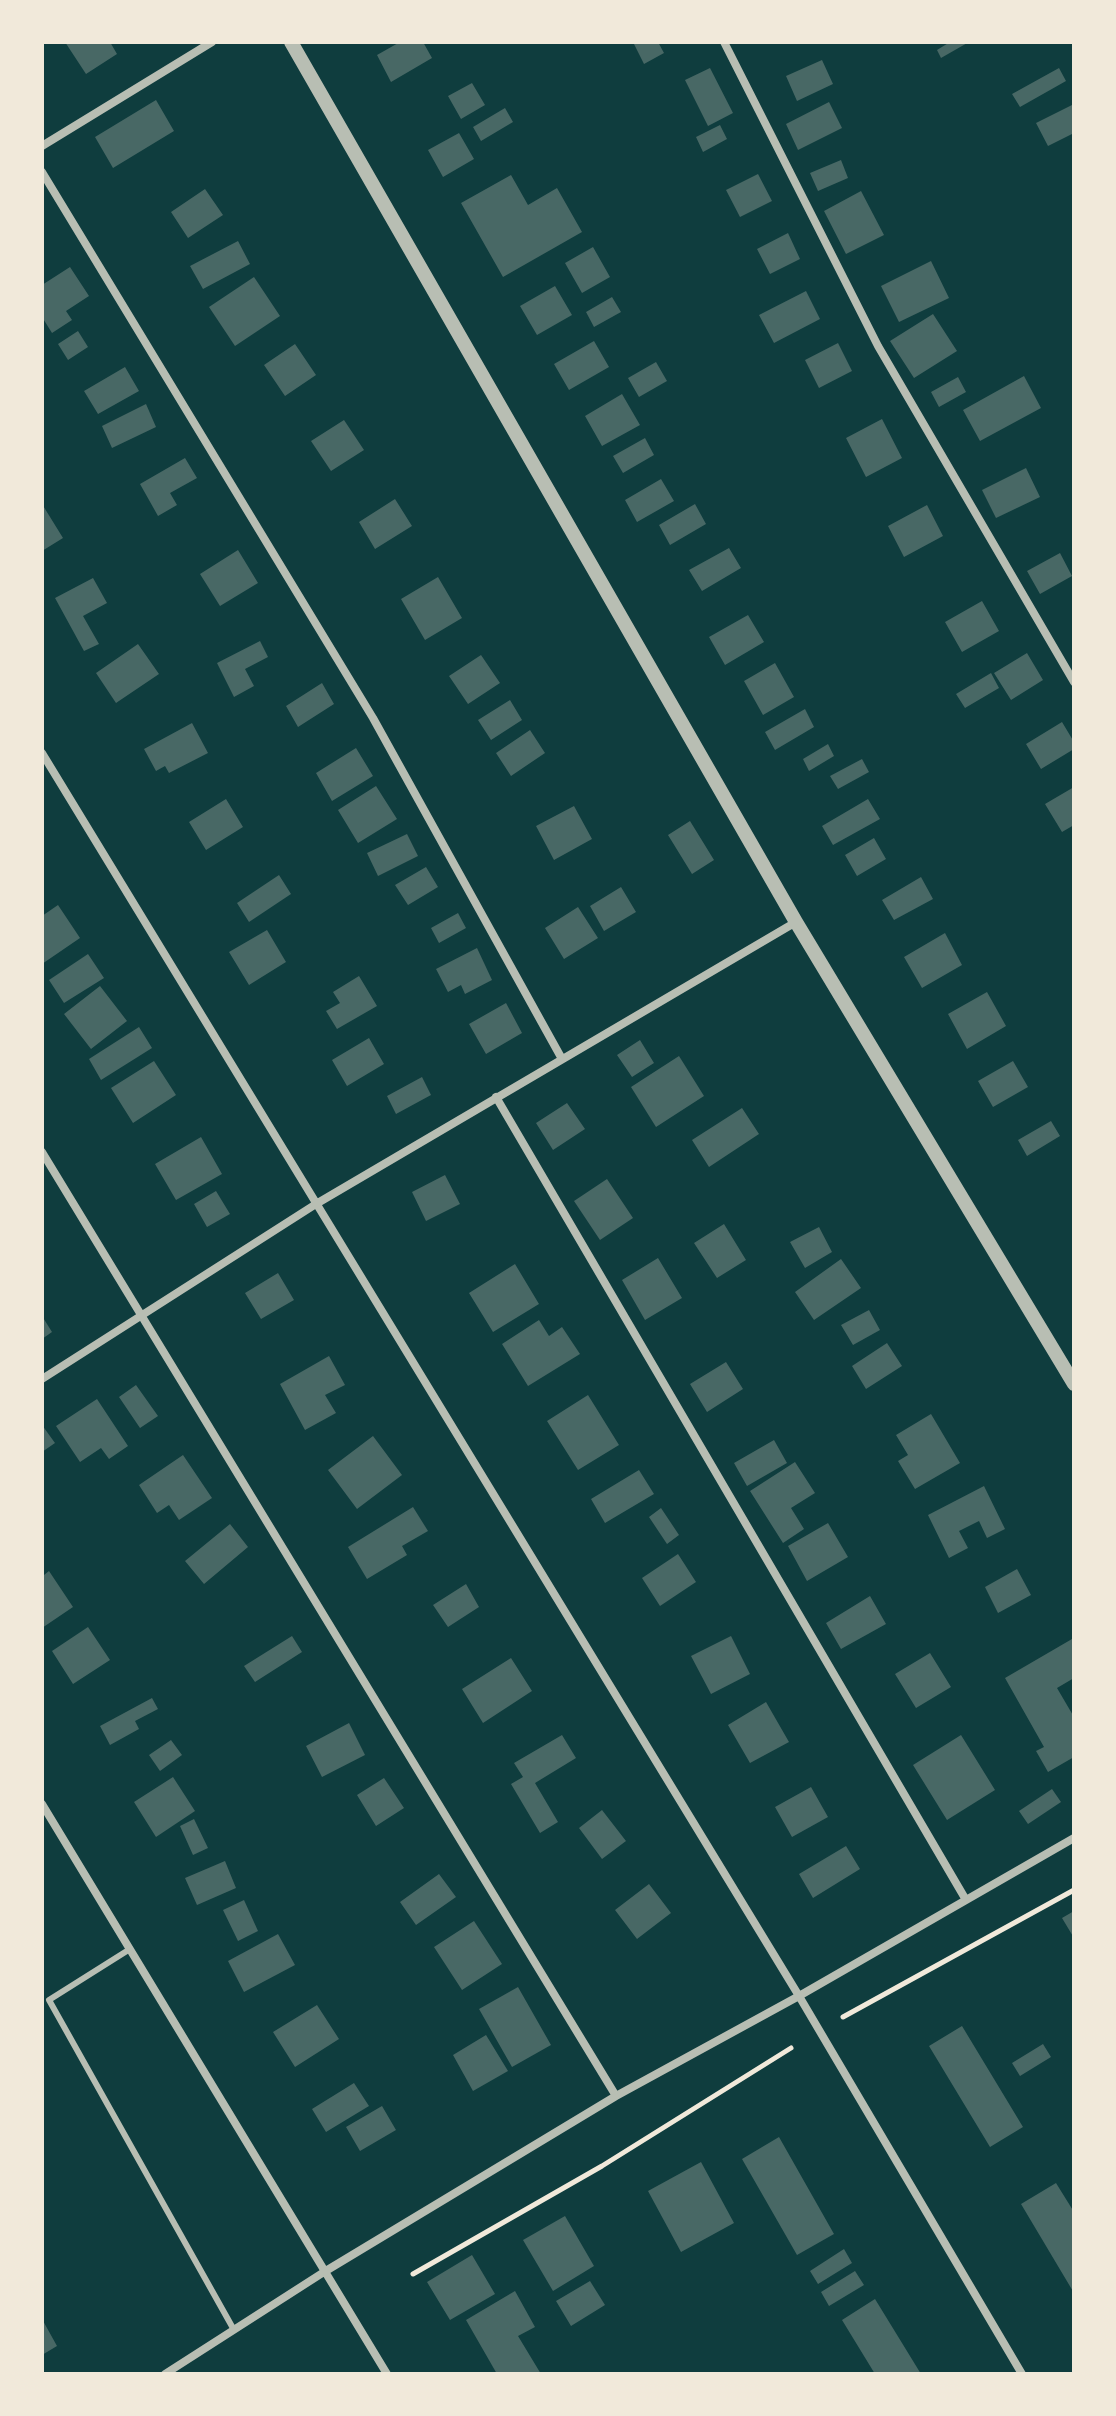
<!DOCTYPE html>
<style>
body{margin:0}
#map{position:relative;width:1116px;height:2416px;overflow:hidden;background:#0f3d3e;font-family:Ubuntu,sans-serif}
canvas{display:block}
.frame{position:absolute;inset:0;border:44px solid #f1e9da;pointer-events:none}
</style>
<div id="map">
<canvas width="1116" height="2416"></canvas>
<div class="frame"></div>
</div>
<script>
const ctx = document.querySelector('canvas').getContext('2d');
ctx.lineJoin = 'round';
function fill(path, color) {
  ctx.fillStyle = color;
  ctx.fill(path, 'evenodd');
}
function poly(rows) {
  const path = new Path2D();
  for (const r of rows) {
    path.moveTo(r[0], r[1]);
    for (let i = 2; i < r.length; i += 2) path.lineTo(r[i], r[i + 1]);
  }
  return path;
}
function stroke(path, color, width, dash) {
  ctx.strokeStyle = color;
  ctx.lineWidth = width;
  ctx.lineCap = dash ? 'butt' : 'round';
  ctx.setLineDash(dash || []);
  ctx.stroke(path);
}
const building = poly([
 [65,42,110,42,117,54,86,74],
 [400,42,423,42,432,58,391,82,377,55],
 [633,42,658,42,664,53,644,64],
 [950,42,969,42,941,58,937,50],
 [822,60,833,84,797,101,786,76],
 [710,68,733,113,708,126,685,80],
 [1059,68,1066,81,1020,107,1012,94],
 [472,83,485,105,461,119,448,96],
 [156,100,174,131,113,168,95,137],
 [829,102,842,128,798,150,786,124],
 [1072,105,1074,133,1048,146,1036,123],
 [505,108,513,122,481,141,473,127],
 [720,125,727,139,703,152,696,137],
 [459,133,474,159,443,177,428,150],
 [841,160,848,178,818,191,810,173],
 [758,174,772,201,740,217,726,190],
 [511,175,528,205,557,188,582,232,503,277,461,203],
 [205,189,223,215,188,238,171,212],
 [861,191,884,235,846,254,824,211],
 [788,233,800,259,770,274,757,249],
 [238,241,250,264,203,289,190,266],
 [593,247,610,277,582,293,565,263],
 [931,261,949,298,899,322,881,286],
 [70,267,89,296,66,311,72,320,52,333,42,317,42,285],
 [254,277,280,316,235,346,209,307],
 [555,286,572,315,537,335,520,306],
 [806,291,820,319,774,343,759,315],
 [612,297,621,312,594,327,586,312],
 [933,314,957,351,914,378,890,341],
 [78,331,88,347,68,360,58,344],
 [594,341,609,367,569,390,554,364],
 [838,343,852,371,819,388,805,360],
 [295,344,316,375,285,396,264,365],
 [656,362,667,381,639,397,628,378],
 [125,367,139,391,98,414,84,391],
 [1024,376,1041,408,980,441,963,410],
 [958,377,966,392,939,407,931,392],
 [622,394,640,425,602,446,585,416],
 [146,404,156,427,112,448,102,426],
 [882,419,902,458,866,477,846,438],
 [344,420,364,450,331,471,311,441],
 [645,438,654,455,623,473,613,456],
 [185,458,197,478,170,493,177,505,158,516,140,484],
 [1026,468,1040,497,996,518,982,490],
 [661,479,674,501,637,522,625,500],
 [395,499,412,526,375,549,359,522],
 [42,504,63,538,42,551],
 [695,504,706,524,670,545,659,525],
 [927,505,943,536,904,557,888,526],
 [729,548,741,568,702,591,689,570],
 [238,550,258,583,220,606,200,574],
 [1060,553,1072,576,1040,594,1027,571],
 [438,577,462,618,425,640,401,599],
 [93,578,107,603,83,616,99,644,84,651,55,598],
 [982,601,999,631,962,652,945,622],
 [748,615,764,642,725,665,709,637],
 [260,641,268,657,245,669,254,686,234,697,217,663],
 [138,644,159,674,116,703,96,673],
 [1027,653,1043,680,1011,700,994,673],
 [481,655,500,683,468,704,449,676],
 [775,663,794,697,763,715,744,681],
 [991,673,999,688,965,708,956,694],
 [322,683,334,704,298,727,286,706],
 [510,700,522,720,491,740,478,720],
 [805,709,814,727,775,750,765,732],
 [1062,722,1074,742,1074,749,1041,769,1026,744],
 [192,723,208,753,169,773,165,766,156,771,144,749],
 [530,730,545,753,511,776,496,753],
 [828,744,834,756,809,771,803,759],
 [356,748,373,776,332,801,316,773],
 [862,759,869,772,838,789,830,776],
 [376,786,397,819,358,843,338,810],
 [1074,787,1074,825,1062,832,1045,804],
 [226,799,243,827,206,850,189,822],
 [868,799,880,819,833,845,822,826],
 [574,806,592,839,554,860,536,826],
 [690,821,714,860,692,874,668,835],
 [407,834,418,856,378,876,367,853],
 [874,838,886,859,857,876,845,855],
 [426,867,438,887,408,905,395,885],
 [279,875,291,894,249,922,237,903],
 [921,877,933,899,894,920,882,900],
 [621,887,636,912,604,931,590,906],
 [58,905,80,938,42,964,42,916],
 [578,907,598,938,564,959,545,928],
 [458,913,466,928,439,943,431,928],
 [267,930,286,962,249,985,229,952],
 [945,933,962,965,922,988,904,957],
 [477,948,492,980,465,994,461,985,448,992,436,969],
 [88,954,104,978,64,1003,49,980],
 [359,976,377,1006,337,1029,326,1011,340,1003,333,992],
 [100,986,127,1021,91,1049,64,1014],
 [987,992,1006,1026,967,1049,948,1014],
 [506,1003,522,1033,486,1054,469,1024],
 [139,1027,152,1048,101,1080,89,1059],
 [369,1038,384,1064,347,1086,332,1060],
 [640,1040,654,1063,632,1077,617,1055],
 [679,1056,704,1096,656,1127,631,1087],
 [154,1061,176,1095,133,1123,111,1088],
 [1013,1061,1028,1087,993,1107,978,1081],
 [422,1077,431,1095,396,1114,387,1096],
 [567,1103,585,1129,553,1150,536,1123],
 [742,1108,759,1134,709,1167,692,1140],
 [1051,1121,1060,1136,1027,1156,1018,1140],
 [201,1137,222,1174,176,1200,155,1164],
 [445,1175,460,1204,426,1221,412,1192],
 [607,1179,633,1218,600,1240,574,1201],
 [216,1191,230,1214,207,1227,194,1204],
 [724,1224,746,1260,717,1278,694,1243],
 [819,1227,832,1252,805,1268,790,1242],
 [658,1258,682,1298,645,1320,622,1280],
 [841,1259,861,1288,814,1320,795,1292],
 [515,1264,539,1304,493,1332,469,1293],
 [278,1273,294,1300,261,1319,245,1293],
 [869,1310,880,1330,853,1345,841,1325],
 [42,1316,52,1332,42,1339],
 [539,1320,549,1336,562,1327,580,1354,528,1386,502,1344],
 [887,1343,902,1366,866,1389,852,1366],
 [329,1356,345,1385,325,1395,336,1413,305,1430,280,1384],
 [726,1362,743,1389,707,1412,690,1384],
 [136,1385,158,1416,140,1428,119,1397],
 [588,1395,619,1445,578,1470,547,1421],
 [97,1399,128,1446,109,1459,101,1448,80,1462,56,1426],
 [931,1414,960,1463,915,1489,898,1461,908,1455,896,1435],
 [42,1425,55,1443,42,1452],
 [373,1436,402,1475,357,1509,328,1470],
 [774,1440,787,1463,747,1486,734,1463],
 [183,1455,212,1498,179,1520,169,1505,157,1513,139,1485],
 [795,1462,815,1493,791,1508,804,1529,783,1543,750,1491],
 [639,1470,654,1494,605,1523,591,1499],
 [984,1486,1005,1529,987,1538,979,1521,959,1531,968,1548,949,1558,928,1515],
 [413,1507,428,1531,402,1546,407,1555,367,1579,348,1547],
 [661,1508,679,1535,667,1544,649,1517],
 [828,1523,848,1557,807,1581,788,1546],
 [230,1524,248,1547,204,1584,185,1561],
 [678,1554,696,1582,660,1606,642,1578],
 [1017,1569,1031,1595,998,1613,985,1587],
 [49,1571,73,1607,42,1628,42,1572,44,1575],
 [466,1584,479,1607,448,1627,433,1605],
 [870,1596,886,1624,841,1649,826,1623],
 [88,1627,110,1660,73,1684,52,1651],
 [292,1636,302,1652,255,1682,244,1666],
 [731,1636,750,1674,711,1694,691,1656],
 [1072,1639,1074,1678,1057,1688,1074,1717,1074,1757,1048,1772,1036,1751,1044,1747,1005,1678],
 [930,1653,951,1687,916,1708,895,1674],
 [511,1658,532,1691,483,1723,462,1689],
 [152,1698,158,1709,135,1721,139,1729,110,1745,100,1726],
 [766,1702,789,1742,750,1763,728,1725],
 [349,1723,365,1755,322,1777,306,1746],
 [562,1735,576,1758,535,1783,558,1822,540,1833,511,1784,523,1777,514,1763],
 [961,1735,995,1790,947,1820,913,1765],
 [171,1740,182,1755,160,1771,149,1755],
 [173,1777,195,1811,156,1837,134,1802],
 [384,1778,404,1808,376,1826,357,1795],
 [811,1787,828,1817,792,1837,775,1807],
 [1052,1789,1061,1802,1028,1824,1019,1811],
 [602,1810,626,1841,602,1859,579,1828],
 [194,1819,208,1848,193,1855,180,1826],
 [846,1846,860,1869,813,1898,799,1874],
 [225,1861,236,1888,197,1905,185,1878],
 [439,1874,456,1897,416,1925,400,1902],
 [649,1884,671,1913,637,1939,615,1910],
 [244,1900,258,1931,238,1941,223,1910],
 [1074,1911,1074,1938,1062,1918],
 [474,1921,502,1964,462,1990,434,1947],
 [278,1934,295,1965,244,1992,228,1961],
 [518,1987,551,2045,512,2067,479,2009],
 [317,2005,339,2039,295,2067,273,2032],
 [962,2026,1023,2127,990,2147,929,2046],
 [486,2035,508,2071,473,2091,453,2055],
 [1043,2044,1051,2057,1020,2076,1012,2063],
 [354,2083,369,2106,326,2132,312,2109],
 [382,2106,396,2130,360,2151,346,2127],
 [779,2137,834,2234,797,2255,742,2159],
 [701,2162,734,2223,681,2252,648,2191],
 [1056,2183,1074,2212,1074,2293,1021,2204],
 [565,2216,594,2266,553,2291,523,2240],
 [844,2249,852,2263,818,2284,810,2271],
 [472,2255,495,2294,450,2320,427,2282],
 [855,2271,864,2285,829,2306,821,2292],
 [590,2281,605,2305,571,2326,556,2301],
 [515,2291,535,2327,518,2336,541,2374,497,2374,466,2320],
 [875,2299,902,2343,921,2374,875,2374,842,2320],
 [42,2319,57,2346,42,2355]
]);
const path = poly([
 [843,2017,1074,1890],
 [413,2274,602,2166,791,2048]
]);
const service = poly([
 [130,1949,49,2000,234,2330]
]);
const minor = poly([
 [724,42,878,346,1074,682],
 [42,146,212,42],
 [42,172,373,718,562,1059],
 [42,753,799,1996,1022,2374],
 [496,1097,966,1900],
 [42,1152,616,2096],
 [42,1379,316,1204,796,922],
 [42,1804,387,2374],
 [165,2374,324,2272,616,2096,799,1996,1074,1838]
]);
const tertiary = poly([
 [291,42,796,922,1074,1384]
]);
fill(building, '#486865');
stroke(path, '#f1e9da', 5);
stroke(service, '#b8beb3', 6);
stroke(minor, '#b8beb3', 8);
stroke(tertiary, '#b8beb3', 14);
</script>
